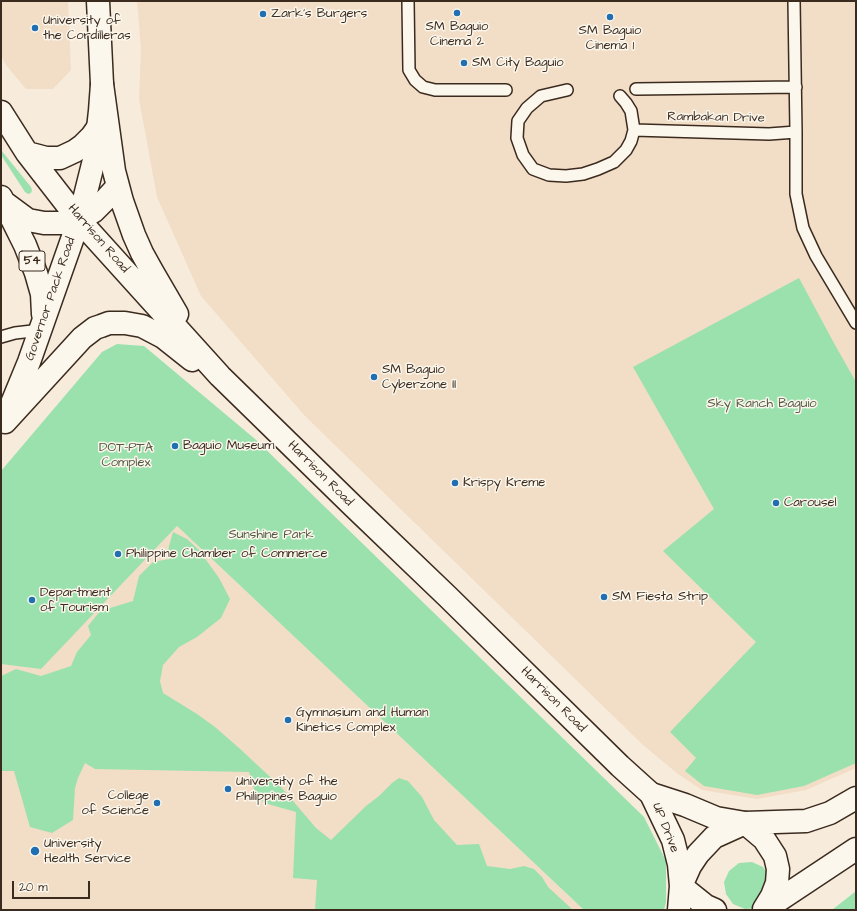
<!DOCTYPE html>
<style>
body{margin:0}
#map{position:relative;width:857px;height:911px;overflow:hidden;background:#f7ebdb;font-family:"Architects Daughter",sans-serif}
canvas{display:block}
.frame{position:absolute;inset:0;border:2px solid #3b2a1e;pointer-events:none}
.scale{position:absolute;left:12px;top:881px;width:78px;height:18px;box-sizing:border-box;border:2px solid #3b2a1e;border-top:0;padding-left:5px;font-size:12px;line-height:14px;white-space:nowrap;color:#3b2a1e;-webkit-text-stroke:3px #fbf7ec;paint-order:stroke}
</style>
<div id="map">
<canvas width="857" height="911"></canvas>
<div class="frame"></div>
<div class="scale">20 m</div>
</div>
<script>
const ctx = document.querySelector('canvas').getContext('2d');
ctx.lineJoin = 'round';
function fill(path, color) {
  ctx.fillStyle = color;
  ctx.fill(path, 'evenodd');
}
function poly(rows) {
  const path = new Path2D();
  for (const r of rows) {
    path.moveTo(r[0], r[1]);
    for (let i = 2; i < r.length; i += 2) path.lineTo(r[i], r[i + 1]);
  }
  return path;
}
function stroke(path, color, width, dash) {
  ctx.strokeStyle = color;
  ctx.lineWidth = width;
  ctx.lineCap = dash ? 'butt' : 'round';
  ctx.setLineDash(dash || []);
  ctx.stroke(path);
}
function label(font, color, halo, rows, align = 'center') {
  ctx.font = font + ' "Architects Daughter",sans-serif';
  ctx.lineWidth = 3;
  ctx.setLineDash([]);
  ctx.textBaseline = 'middle';
  ctx.strokeStyle = halo;
  ctx.fillStyle = color;
  for (const [text, x, y, turn = 0] of rows) {
    ctx.save();
    ctx.translate(x, y);
    ctx.rotate((+turn || 0) * Math.PI / 180);
    ctx.textAlign = isNaN(turn) ? turn : align;
    if (halo) ctx.strokeText(text, 0, 0);
    ctx.fillText(text, 0, 0);
    ctx.restore();
  }
}
const built = poly([
 [1,1,68,1,71,70,53,89,26,89,6,65,1,56],
 [137,1,856,1,856,768,806,790,757,799,702,790,678,774,643,745,305,416,201,296,157,197,139,99,141,50],
 [177,526,584,910,1,910,1,664,41,668]
]);
const green = poly([
 [1,150,31,187,32,190,31,193,28,194,25,192,1,155],
 [799,278,835,345,856,382,856,763,804,786,757,795,704,786,685,771,696,758,670,732,756,642,663,551,714,509,633,367],
 [117,344,144,346,255,439,644,817,666,861,666,902,664,910,584,910,177,526,41,669,1,664,1,471,102,352],
 [173,532,187,539,199,550,219,578,230,599,221,618,197,637,179,647,163,665,160,681,163,693,197,714,215,727,239,748,281,787,316,828,331,840,366,806,379,796,392,783,399,778,408,781,422,797,434,820,457,845,479,844,487,866,510,869,524,866,534,869,542,877,548,887,573,910,315,910,317,880,293,878,296,812,268,804,260,800,256,795,249,772,95,769,85,763,78,778,75,788,73,820,52,833,30,827,14,771,1,771,1,676,16,669,41,676,71,666,77,652,91,635,88,626,100,611,133,601,139,576,153,562,169,559,168,550],
 [752,862,763,867,770,877,757,908,745,909,733,904,726,894,724,882,729,871,739,863],
 [856,891,856,910,832,910]
]);
const service = poly([
 [408,1,409,70,415,80,423,87,435,90,506,90],
 [794,1,796,132,796,194,803,228,816,256,856,323],
 [636,89,796,87],
 [567,90,541,96,527,108,518,121,517,138,523,155,533,169,549,175,566,176,583,174,598,169,614,162,626,150,631,141,634,130,631,111,626,103,620,96],
 [634,130,769,134,796,132],
 [1,337,15,333,41,330]
]);
const tertiary = poly([
 [79,220,95,156,100,111,102,84,98,1]
]);
const secondary = poly([
 [651,794,685,805,716,818,745,823,806,821,830,813,856,798],
 [745,823,764,839,775,856,778,869,777,883,772,896,764,909],
 [764,910,856,849]
]);
const trunk = poly([
 [102,84,114,171,122,201,134,235,142,253,152,271,177,314],
 [1,112,27,153,79,220,220,376,352,505,448,597,620,766,651,794,673,840,679,864,681,886,679,910],
 [27,153,46,158,60,158,75,151,82,146,92,136,99,126],
 [1,197,25,245,36,273,42,294,43,314],
 [5,203,28,220,44,223,61,223,79,220,94,211,107,198,118,186],
 [10,408,29,362,79,220],
 [5,422,82,338,95,328,101,326,109,323,125,323,142,326,163,337,192,360],
 [715,910,706,906,681,886,690,866,698,854,714,837,745,823]
]);
const markers = [
 [457,13,4,"#1f6fb2"],
 [263,14,4,"#1f6fb2"],
 [610,17,4,"#1f6fb2"],
 [35,28,4,"#1f6fb2"],
 [464,63,4,"#1f6fb2"],
 [374,377,4,"#1f6fb2"],
 [175,446,4,"#1f6fb2"],
 [455,483,4,"#1f6fb2"],
 [776,503,4,"#1f6fb2"],
 [118,554,4,"#1f6fb2"],
 [604,597,4,"#1f6fb2"],
 [32,600,4,"#1f6fb2"],
 [288,720,4,"#1f6fb2"],
 [228,789,4,"#1f6fb2"],
 [157,803,4,"#1f6fb2"],
 [35,851,5,"#1f6fb2"]
];
const shields = [
 [32,261,26]
];
const shieldNames = [
 ["54",32,261]
];
const poiNames = [
 ["Zark's Burgers",271,14],
 ["University of",43,21],
 ["the Cordilleras",43,36],
 ["SM Baguio",457,27,"center"],
 ["Cinema 2",457,42,"center"],
 ["SM Baguio",610,31,"center"],
 ["Cinema 1",610,46,"center"],
 ["SM City Baguio",472,63],
 ["SM Baguio",382,370],
 ["Cyberzone II",382,385],
 ["Baguio Museum",183,446],
 ["Krispy Kreme",463,483],
 ["Carousel",784,503],
 ["Philippine Chamber of Commerce",126,554],
 ["Department",40,593],
 ["of Tourism",40,608],
 ["SM Fiesta Strip",612,597],
 ["Gymnasium and Human",296,713],
 ["Kinetics Complex",296,728],
 ["University of the",236,782],
 ["Philippines Baguio",236,797],
 ["College",149,796,"right"],
 ["of Science",149,811,"right"],
 ["University",44,844],
 ["Health Service",44,859]
];
const streetNames = [
 ["Rambakan Drive",716,118,1],
 ["Harrison Road",98,239,49],
 ["Governor Pack Road",51,299,-71],
 ["Harrison Road",320,474,45],
 ["Harrison Road",553,700,45],
 ["UP Drive",665,828,68]
];
const parkNames = [
 ["Sky Ranch Baguio",762,404],
 ["DOT-PTA",126,448],
 ["Complex",126,463],
 ["Sunshine Park",271,535]
];
fill(built, '#f2ddc6');
fill(green, '#9be1ae');
stroke(service, '#3b2a1e', 14);
stroke(tertiary, '#3b2a1e', 25);
stroke(secondary, '#3b2a1e', 25);
stroke(trunk, '#3b2a1e', 25);
stroke(service, '#fbf7ec', 11);
stroke(tertiary, '#fbf7ec', 22);
stroke(secondary, '#fbf7ec', 22);
stroke(trunk, '#fbf7ec', 22);
for (const [x, y, r, color] of markers) {
  const dot = new Path2D();
  dot.arc(x, y, r, 0, 2 * Math.PI);
  ctx.fillStyle = color;
  ctx.fill(dot);
  stroke(dot, '#fbf7ec', 1.5);
}
for (const [x, y, w] of shields) {
  const box = new Path2D();
  box.roundRect(x - w / 2, y - 10, w, 20, 3);
  ctx.fillStyle = '#fbf7ec';
  ctx.fill(box);
  stroke(box, '#3b2a1e', 1);
}
label('bold 12px', '#3b2a1e', null, shieldNames);
label('13px', '#3b2a1e', '#fbf7ec', poiNames, 'left');
label('13px', '#3b2a1e', '#fbf7ec', streetNames);
label('13px', '#535842', '#fbf7ec', parkNames);
</script>
